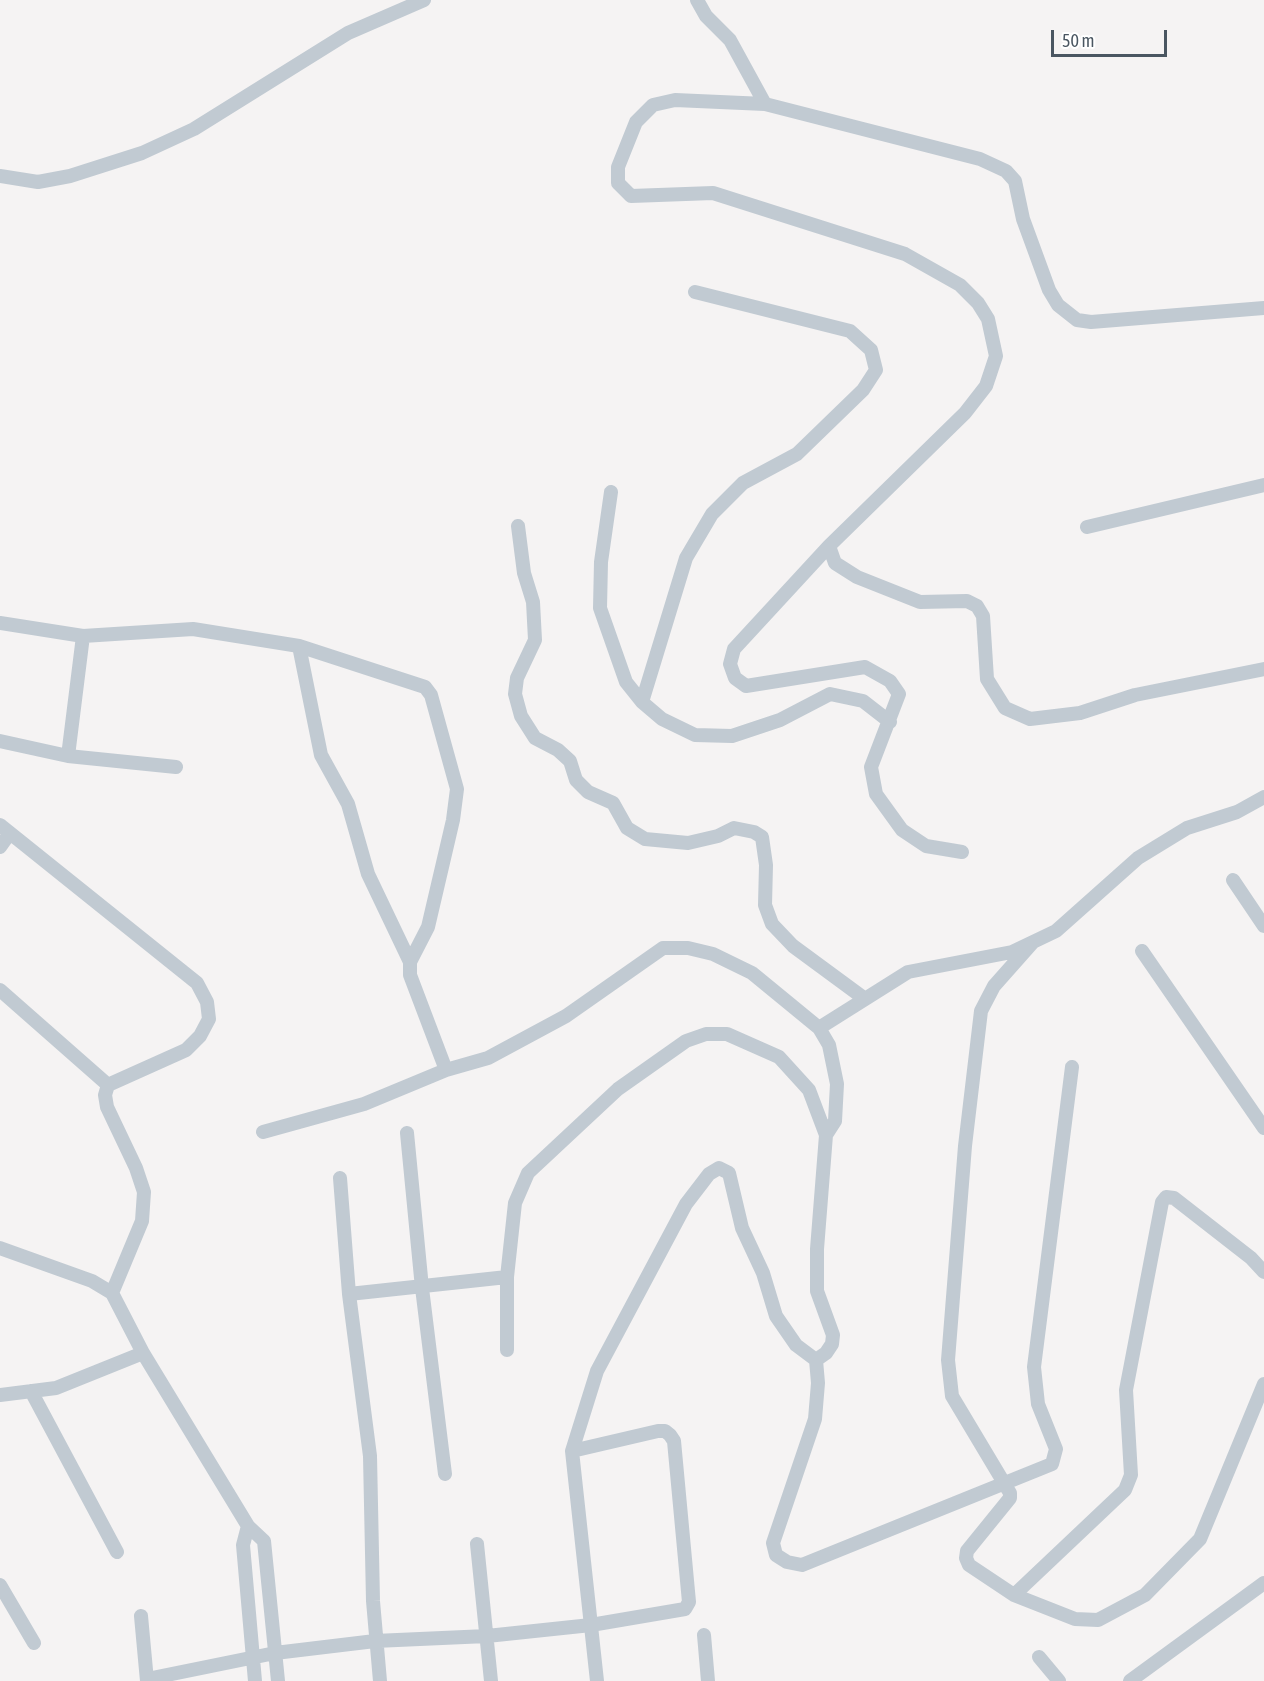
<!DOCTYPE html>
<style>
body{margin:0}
#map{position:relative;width:1264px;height:1681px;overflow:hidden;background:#f5f3f3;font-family:"Asap Condensed",sans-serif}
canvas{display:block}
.scale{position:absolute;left:1051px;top:30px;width:116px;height:27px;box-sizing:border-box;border:3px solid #4a5661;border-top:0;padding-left:8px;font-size:18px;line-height:21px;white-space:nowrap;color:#4a5661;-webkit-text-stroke:4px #fff;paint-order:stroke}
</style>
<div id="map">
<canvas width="1264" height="1681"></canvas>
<div class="scale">50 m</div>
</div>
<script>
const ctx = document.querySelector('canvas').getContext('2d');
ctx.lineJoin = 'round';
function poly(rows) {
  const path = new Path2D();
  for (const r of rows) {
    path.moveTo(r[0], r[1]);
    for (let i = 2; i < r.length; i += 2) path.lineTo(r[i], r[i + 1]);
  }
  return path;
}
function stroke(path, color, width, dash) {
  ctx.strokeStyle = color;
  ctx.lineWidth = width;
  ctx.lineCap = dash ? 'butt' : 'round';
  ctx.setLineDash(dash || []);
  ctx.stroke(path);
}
const street = poly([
 [697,0,706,16,730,40,765,104],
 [0,176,38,182,70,176,142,153,194,129,348,33,424,0],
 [611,492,601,562,600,608,626,682,642,702,662,719,695,735,732,736,780,720,830,694,863,701,890,722],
 [518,526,524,573,533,602,535,640,517,678,515,694,521,716,535,738,558,750,570,761,576,780,588,792,613,803,627,828,645,839,688,843,718,836,734,828,754,832,762,837,766,865,765,905,772,924,793,946,865,999],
 [1087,527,1264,485],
 [829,546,835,563,857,577,920,602,967,601,977,606,983,616,987,679,1005,708,1030,719,1080,713,1135,695,1264,669],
 [0,623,83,636,193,629,299,646,425,687,431,695,457,789,453,820,428,927,410,962,410,975,446,1070],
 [299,646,321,755,348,804,368,874,410,962],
 [642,702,686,558,712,514,743,483,797,454,863,390,876,370,871,350,850,331,695,292],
 [0,741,68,756,176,767],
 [68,756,83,636],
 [0,825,197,983,207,1002,209,1019,200,1036,186,1050,108,1085,105,1095,107,1107,136,1168,144,1192,142,1221,112,1293],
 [0,847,10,833],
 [962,852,926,846,902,830,876,794,871,767,899,694,890,681,865,667,746,686,735,678,730,664,734,649,829,546,965,413,986,386,996,356,988,319,978,303,960,285,905,254,713,193,631,196,618,183,618,167,636,122,653,105,675,100,765,104,980,159,1006,171,1015,181,1023,219,1049,290,1058,305,1077,320,1091,322,1264,308],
 [1233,880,1264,926],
 [1033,942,994,986,981,1011,965,1146,948,1360,952,1396,1010,1493,1010,1498,967,1551,966,1558,969,1565,1014,1595,1075,1619,1098,1620,1145,1595,1200,1539,1264,1384],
 [1142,951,1264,1128],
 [0,990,108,1085],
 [819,1028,908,972,1012,952,1056,931,1138,858,1187,828,1237,812,1264,797],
 [263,1132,364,1104,446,1070,488,1058,566,1016,663,948,688,948,713,954,752,973,819,1028,829,1045,837,1084,835,1121,826,1135],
 [407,1133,422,1288,445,1474],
 [340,1178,349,1294,370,1456,373,1601,380,1681],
 [0,1248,92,1281,112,1293,143,1353,248,1526],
 [349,1294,507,1277],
 [507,1350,507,1277,515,1203,528,1173,618,1089,686,1041,706,1034,727,1034,779,1057,809,1090,826,1135,817,1249,817,1291,833,1335,832,1344,826,1353,816,1360,796,1345,776,1316,763,1273,742,1228,729,1173,719,1168,709,1174,686,1204,597,1371,572,1451,597,1681],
 [816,1360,818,1383,815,1419,773,1543,776,1555,787,1562,802,1565,1052,1464,1056,1449,1038,1404,1034,1367,1072,1067],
 [31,1391,117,1552],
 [0,1395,56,1388,143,1353],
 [477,1544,491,1681],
 [0,1585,34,1643],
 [1014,1595,1125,1490,1131,1475,1126,1390,1162,1202,1166,1197,1174,1198,1251,1258,1264,1272],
 [141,1616,147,1681],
 [704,1635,708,1681],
 [1039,1657,1059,1681],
 [147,1679,275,1653,375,1641,487,1636,591,1625,685,1609,689,1602,674,1441,670,1435,665,1431,658,1431,572,1451],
 [255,1681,243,1545,248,1526,264,1541,278,1681],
 [1130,1681,1264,1583]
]);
stroke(street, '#c1cad2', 14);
</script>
